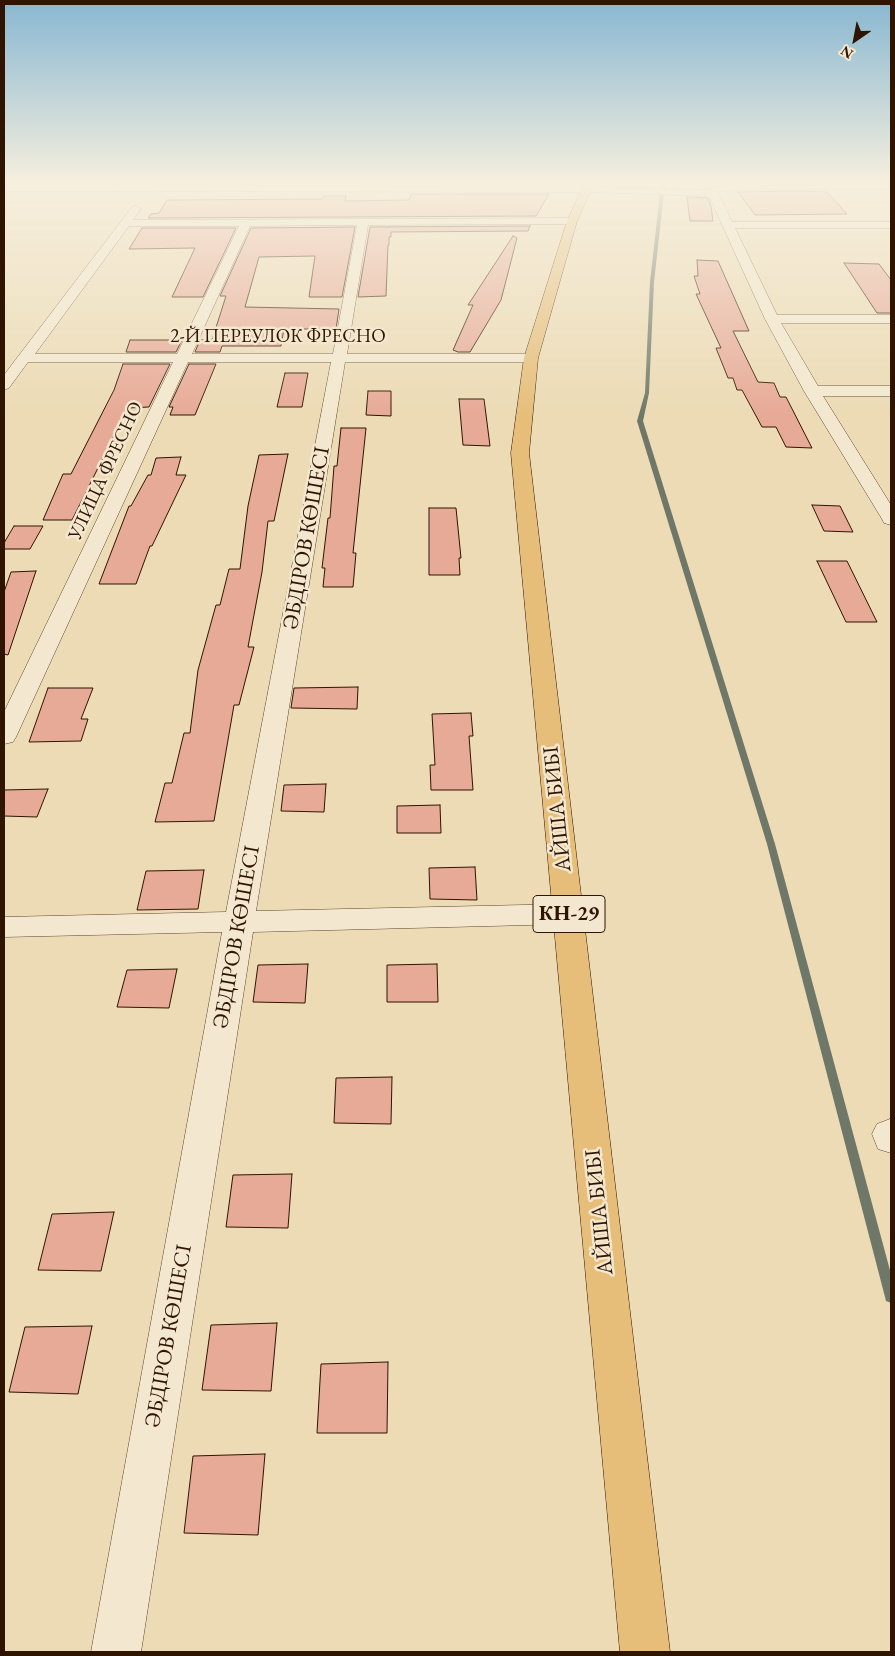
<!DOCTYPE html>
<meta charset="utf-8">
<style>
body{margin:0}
#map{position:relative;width:895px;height:1656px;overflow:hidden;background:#ecdbb5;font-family:"EB Garamond",serif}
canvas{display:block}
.frame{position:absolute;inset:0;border:5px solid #2f1400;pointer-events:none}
.north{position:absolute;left:830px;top:15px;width:50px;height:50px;-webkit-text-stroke:4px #f3e8cf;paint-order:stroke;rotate:213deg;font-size:14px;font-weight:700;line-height:20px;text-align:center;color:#2f1400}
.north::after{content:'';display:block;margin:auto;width:18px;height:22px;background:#2f1400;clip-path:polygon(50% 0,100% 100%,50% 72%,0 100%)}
</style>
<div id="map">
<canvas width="895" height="1656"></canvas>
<div class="frame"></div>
<div class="north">N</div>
</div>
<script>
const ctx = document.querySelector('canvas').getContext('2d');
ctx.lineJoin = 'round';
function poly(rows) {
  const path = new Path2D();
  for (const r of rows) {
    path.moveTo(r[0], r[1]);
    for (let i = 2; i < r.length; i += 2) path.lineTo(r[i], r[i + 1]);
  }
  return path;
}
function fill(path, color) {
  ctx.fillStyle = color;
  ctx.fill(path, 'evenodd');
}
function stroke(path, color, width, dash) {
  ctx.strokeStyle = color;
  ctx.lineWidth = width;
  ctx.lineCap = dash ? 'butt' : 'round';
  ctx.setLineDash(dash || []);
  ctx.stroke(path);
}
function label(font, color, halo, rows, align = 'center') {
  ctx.font = font + ' "EB Garamond",serif';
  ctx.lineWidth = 5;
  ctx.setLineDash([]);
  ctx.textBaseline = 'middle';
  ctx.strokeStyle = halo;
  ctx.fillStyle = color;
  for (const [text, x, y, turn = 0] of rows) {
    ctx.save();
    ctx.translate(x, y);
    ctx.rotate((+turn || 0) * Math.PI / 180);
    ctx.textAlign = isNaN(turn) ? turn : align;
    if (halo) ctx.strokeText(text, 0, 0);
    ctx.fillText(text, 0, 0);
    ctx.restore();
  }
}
const stream = poly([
 [661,184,665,184,654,282,649,393,643,421,775,844,891,1274,891,1303,886,1301,885,1297,767,844,637,421,645,393,650,282,661,184]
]);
const building = poly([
 [798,191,827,192,847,214,755,215,738,192,798,191],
 [411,194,549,194,536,216,148,218,151,214,159,213,167,200,323,199,324,196,346,196,345,201,409,200,411,194],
 [687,197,708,198,711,206,713,221,690,221,687,197],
 [530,226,528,231,391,232,391,237,389,237,389,245,388,245,386,296,358,297,370,227,530,226],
 [355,227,342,297,309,297,315,256,259,257,245,307,339,309,336,329,284,329,281,346,222,346,220,352,195,352,200,340,212,340,226,296,220,296,251,228,355,227],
 [142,228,236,228,203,297,172,297,195,248,129,249,142,228],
 [513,236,517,238,501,300,470,352,458,352,453,350,473,305,468,305,513,236],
 [697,260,718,261,749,331,733,331,758,382,774,383,780,397,786,397,812,448,786,447,776,427,762,427,742,390,737,390,733,378,728,378,716,348,721,348,696,294,700,294,694,276,698,276,697,260],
 [844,263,879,264,891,280,891,313,877,313,844,263],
 [130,340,182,340,176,352,126,352,130,340],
 [123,364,170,364,149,407,128,408,72,520,43,520,63,474,71,474,114,390,123,364],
 [189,364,216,364,195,415,170,415,173,407,169,407,189,364],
 [285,373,308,373,302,407,277,407,285,373],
 [368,391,391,391,391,416,366,415,368,391],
 [459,399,484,399,490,446,463,445,459,399],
 [341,428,366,428,353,553,356,553,353,587,323,587,325,568,322,568,328,518,330,518,334,466,337,466,341,428],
 [288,454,274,521,268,521,262,572,248,647,254,647,239,705,234,705,214,821,155,822,165,783,172,783,184,733,190,733,198,670,216,605,220,605,229,569,240,569,248,506,259,455,288,454],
 [181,457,176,475,186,475,152,546,150,546,136,584,99,584,129,506,131,506,148,475,151,475,156,458,181,457],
 [812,505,840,506,853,532,824,531,812,505],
 [429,508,456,508,461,558,459,558,460,575,429,575,429,508],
 [14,526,43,526,30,549,4,549,4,543,14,526],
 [817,561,847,561,877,622,846,622,817,561],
 [36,571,8,655,4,654,4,592,11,572,36,571],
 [358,687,357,709,291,708,294,688,358,687],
 [48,688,93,688,81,719,88,719,81,741,29,742,48,688],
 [471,713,473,736,469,736,473,790,431,790,430,765,435,765,432,714,471,713],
 [326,784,324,812,281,811,284,785,326,784],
 [48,789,37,817,4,816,4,790,48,789],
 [440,805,441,833,397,833,397,806,440,805],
 [475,867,477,900,430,899,429,868,475,867],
 [204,870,198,909,137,910,146,871,204,870],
 [308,964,305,1003,253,1002,258,965,308,964],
 [437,964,438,1002,387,1002,387,965,437,964],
 [177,969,169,1008,117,1007,127,970,177,969],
 [392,1077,391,1124,334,1123,336,1078,392,1077],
 [292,1174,288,1228,226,1227,233,1175,292,1174],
 [114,1212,101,1271,38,1270,52,1214,114,1212],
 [277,1323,271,1391,202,1390,211,1325,277,1323],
 [92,1326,78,1394,9,1392,25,1327,92,1326],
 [388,1362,387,1433,317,1433,321,1364,388,1362],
 [265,1454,258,1535,184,1533,193,1456,265,1454]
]);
const minor = poly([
 [731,184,891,184,891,189,731,190,718,192,732,222,891,222,891,228,735,228,777,315,891,315,891,323,781,323,818,386,891,386,891,396,823,396,891,505,891,525,884,523,882,519,804,391,765,319,709,196,586,192,4,191,4,185,586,186,707,190,712,187,731,184],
 [136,206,141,209,133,220,572,218,577,221,572,224,368,225,347,354,531,354,536,355,538,358,536,361,531,362,345,362,256,911,569,904,580,907,584,914,580,921,569,924,253,932,141,1652,91,1652,222,932,4,937,4,917,226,912,331,362,188,362,16,737,13,742,4,744,4,712,173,362,28,362,9,388,4,390,4,375,132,207,136,206],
 [357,225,333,354,192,354,250,226,357,225],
 [129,226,239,226,177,354,35,354,129,226],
 [890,1119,891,1120,891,1153,878,1149,872,1134,877,1124,890,1119]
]);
const major = poly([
 [584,184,594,184,577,221,538,358,529,453,670,1652,620,1652,511,453,524,358,567,221,584,184]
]);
const farStreetnames = [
 ["2-Й ПЕРЕУЛОК ФРЕСНО",278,337],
 ["УЛИЦА ФРЕСНО",106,471,-65]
];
const shields = [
 [569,914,72]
];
const shieldNames = [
 ["КН-29",569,914]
];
const streetNames = [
 ["ӘБДІРОВ КӨШЕСІ",307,538,-80],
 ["АЙША БИБІ",558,809,-96],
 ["ӘБДІРОВ КӨШЕСІ",237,937,-80],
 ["АЙША БИБІ",600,1212,-96],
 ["ӘБДІРОВ КӨШЕСІ",169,1336,-80]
];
fill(stream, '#6f7868');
fill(building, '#e7aa97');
stroke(building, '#2f1400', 1);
stroke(minor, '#5e462d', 1);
stroke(major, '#2f1400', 1);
fill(minor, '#f3e8cf');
fill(major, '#e6be7a');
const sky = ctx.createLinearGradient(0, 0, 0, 416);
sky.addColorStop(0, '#88b7d1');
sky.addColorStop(0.44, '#f6efde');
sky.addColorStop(1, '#f6efde00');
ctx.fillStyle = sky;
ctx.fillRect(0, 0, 895, 416);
label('19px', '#2f1400', '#f3e8cf', farStreetnames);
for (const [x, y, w] of shields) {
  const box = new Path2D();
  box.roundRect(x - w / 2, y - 18.5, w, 37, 4);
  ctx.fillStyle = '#f3e8cf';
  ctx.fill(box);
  stroke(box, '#2f1400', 1);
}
label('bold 21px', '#2f1400', null, shieldNames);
label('22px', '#2f1400', '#f3e8cf', streetNames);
</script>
